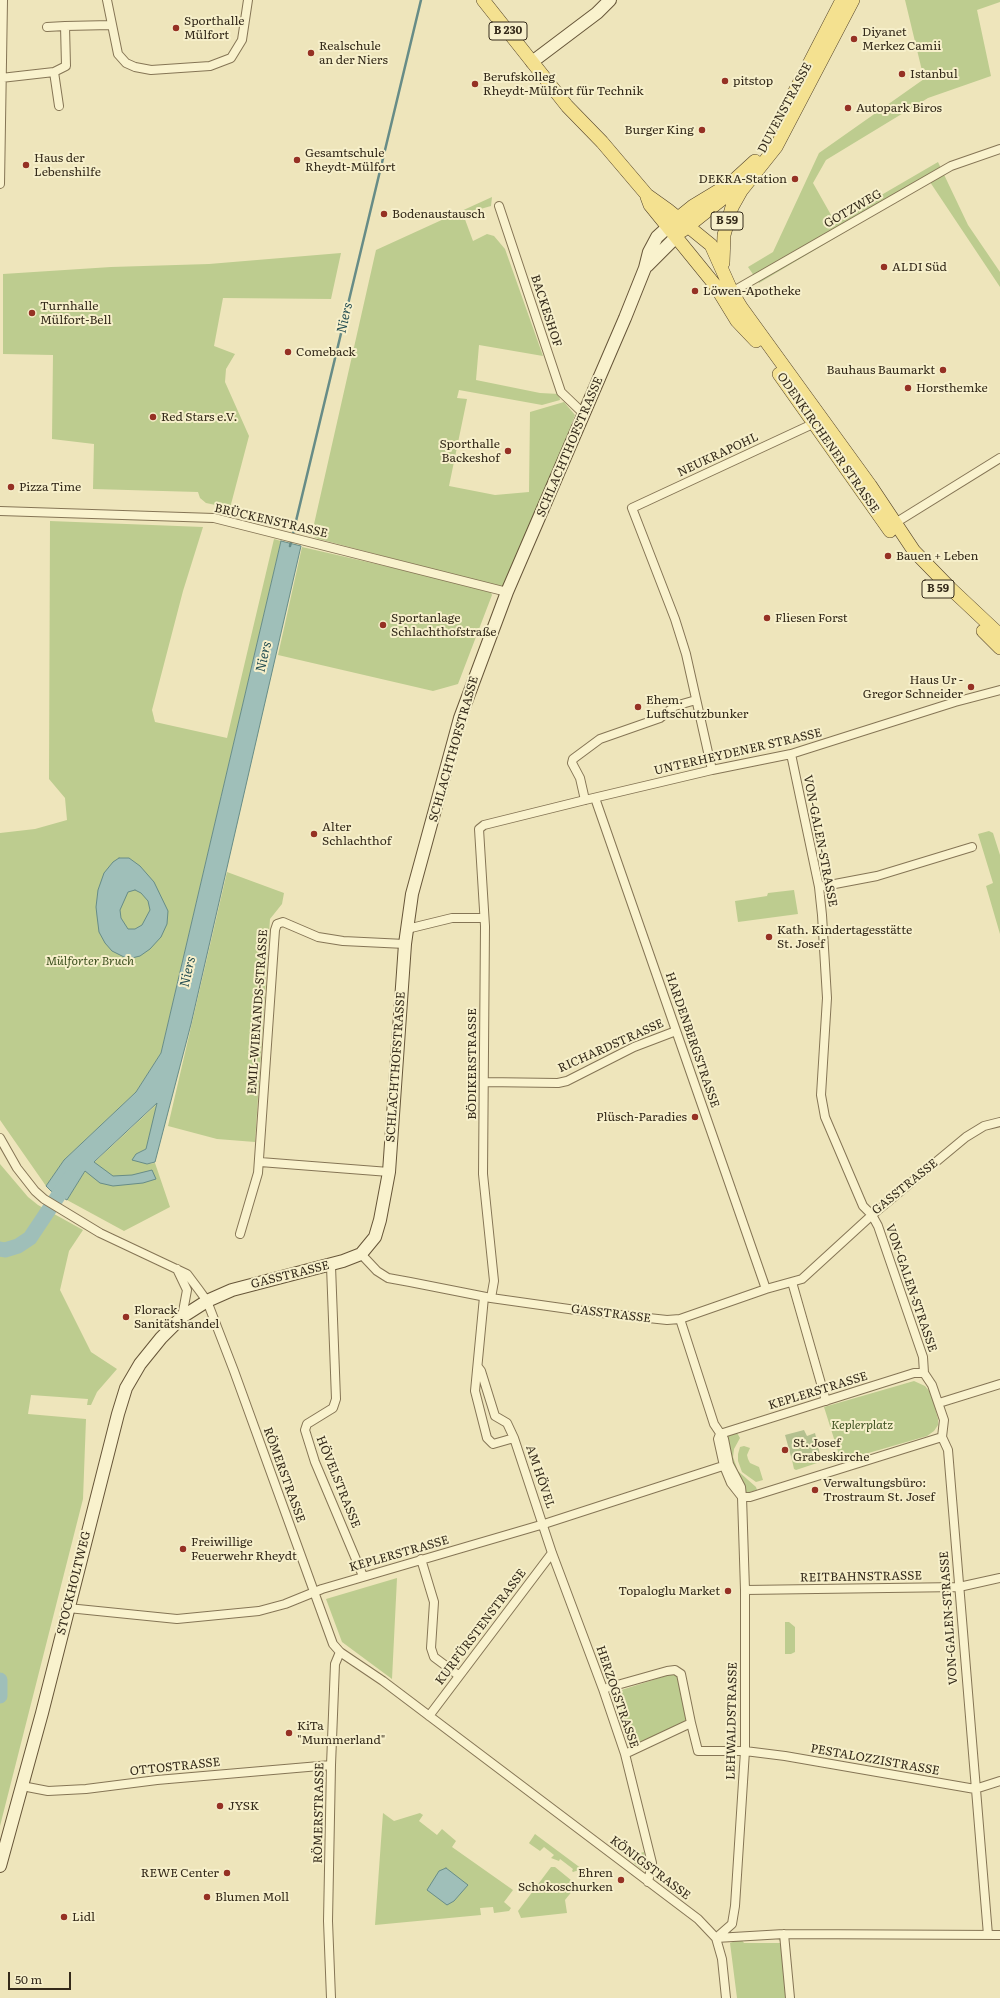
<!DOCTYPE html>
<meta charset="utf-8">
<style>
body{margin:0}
#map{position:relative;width:1000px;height:1998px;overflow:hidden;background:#eee5bb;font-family:Literata,serif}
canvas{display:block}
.scale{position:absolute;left:8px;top:1972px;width:63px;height:18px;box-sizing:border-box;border:2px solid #342a1a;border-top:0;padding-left:5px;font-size:12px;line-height:14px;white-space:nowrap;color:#342a1a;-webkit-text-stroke:3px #f6efca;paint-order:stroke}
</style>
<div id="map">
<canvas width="1000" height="1998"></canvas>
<div class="scale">50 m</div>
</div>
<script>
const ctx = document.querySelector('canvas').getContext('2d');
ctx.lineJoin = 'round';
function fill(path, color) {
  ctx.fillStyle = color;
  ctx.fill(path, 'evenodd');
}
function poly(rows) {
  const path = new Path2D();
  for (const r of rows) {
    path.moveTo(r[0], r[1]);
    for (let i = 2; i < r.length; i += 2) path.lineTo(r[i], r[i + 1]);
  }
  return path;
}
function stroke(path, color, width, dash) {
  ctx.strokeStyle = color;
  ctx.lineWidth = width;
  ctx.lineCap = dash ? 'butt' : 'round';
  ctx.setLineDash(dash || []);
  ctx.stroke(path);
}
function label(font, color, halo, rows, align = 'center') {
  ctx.font = font + ' Literata,serif';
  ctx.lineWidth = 4;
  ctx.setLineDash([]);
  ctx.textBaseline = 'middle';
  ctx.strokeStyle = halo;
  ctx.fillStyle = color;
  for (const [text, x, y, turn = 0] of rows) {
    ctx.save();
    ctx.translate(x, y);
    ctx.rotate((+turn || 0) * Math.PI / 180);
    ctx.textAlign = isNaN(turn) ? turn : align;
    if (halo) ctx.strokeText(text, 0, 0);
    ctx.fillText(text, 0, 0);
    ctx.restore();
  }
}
const green = poly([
 [905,0,1000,0,1000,2,977,10,991,76,928,98,826,160,813,183,835,222,938,162,968,225,1000,272,1000,287,930,182,759,283,748,267,773,252,819,153,924,79],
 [492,197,491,206,463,214,473,241,487,234,494,236,505,249,543,356,479,345,476,380,540,393,559,394,560,400,542,405,459,390,457,398,467,399,449,486,495,495,529,492,530,412,564,402,575,415,508,589,315,538,312,533,376,250],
 [341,253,331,299,223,298,214,346,235,354,226,369,225,382,249,436,230,508,206,503,200,498,198,492,93,489,94,444,52,439,53,355,3,354,3,274,111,267,209,264],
 [50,521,203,527,183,591,152,710,155,722,227,738,274,539,281,541,161,1053,136,1092,64,1160,46,1186,0,1120,0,833,35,829,67,820,65,798,49,779],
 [302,547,490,590,492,595,458,684,433,691,278,655],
 [989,831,993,833,1000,855,1000,934,986,886,993,883,978,834],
 [227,872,284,893,282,904,270,919,255,1142,217,1139,168,1126],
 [794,890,798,914,738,922,735,901,767,896,768,893],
 [158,1103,146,1149,136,1154,147,1164,155,1163,170,1207,124,1231,67,1200,85,1171],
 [0,1164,28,1197,38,1205,83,1230,69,1251,60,1290,91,1352,117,1369,97,1392,91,1405,87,1405,88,1399,31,1395,28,1414,86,1419,83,1499,0,1826],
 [914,1381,925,1386,931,1393,938,1419,938,1425,934,1431,927,1436,841,1461,824,1407],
 [736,1431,740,1438,734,1449,733,1457,738,1471,756,1487,757,1490,750,1492,745,1492,734,1472,725,1437,730,1433],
 [744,1446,750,1448,747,1455,748,1459,750,1463,759,1467,763,1480,756,1482,742,1472,738,1461,738,1454,740,1447],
 [810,1455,814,1459,819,1456,820,1462,796,1470,794,1469,792,1460],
 [397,1578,392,1679,342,1642,326,1599],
 [785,1622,789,1622,795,1627,795,1652,791,1654,785,1654],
 [672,1674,679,1676,688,1722,633,1747,615,1692],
 [383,1813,394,1821,420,1813,423,1815,419,1821,437,1835,442,1829,456,1841,452,1847,513,1890,504,1902,511,1908,509,1911,494,1913,493,1907,480,1908,481,1915,375,1925],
 [535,1834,582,1869,573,1872,572,1871,573,1869,560,1859,559,1861,551,1858,554,1855,544,1847,540,1851,530,1844,529,1843],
 [644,1852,646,1864,641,1869,634,1863,632,1855],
 [551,1867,555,1867,577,1885,565,1900,567,1913,521,1918,518,1911],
 [783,1937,787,1998,737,1998,730,1943,741,1939,744,1943,781,1943,778,1938]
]);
const cemetery = poly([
 [804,1430,807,1436,815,1433,820,1454,815,1458,811,1454,792,1460,785,1435]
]);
const water = poly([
 [281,541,301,546,191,1024,155,1162,147,1164,132,1160,136,1154,146,1149,157,1103,94,1162,113,1176,132,1175,152,1170,156,1179,143,1183,113,1186,100,1183,85,1171,67,1200,51,1191,46,1186,64,1160,136,1092,161,1053,281,541],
 [119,858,129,858,140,866,154,882,168,911,167,924,161,937,150,949,140,956,132,958,126,958,112,951,105,943,99,932,97,916,96,907,98,890,104,873,113,862,119,858],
 [135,890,141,893,148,901,150,910,142,925,135,929,128,929,121,918,120,910,128,892,135,890],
 [446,1868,468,1885,454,1901,447,1905,427,1890,439,1871,446,1868]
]);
const stream = poly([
 [290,546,421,0]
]);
const river = poly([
 [0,1249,5,1250,18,1246,30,1238,70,1178],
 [0,1680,0,1696]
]);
const street = poly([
 [107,0,118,54,126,63,135,67,151,70,210,66,231,58,242,40,248,0],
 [47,27,65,26],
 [54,72,59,106],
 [1,78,54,72,66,66,65,26,111,25],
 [0,184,3,0],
 [499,206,561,392,584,414],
 [730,293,951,166,1000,149],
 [0,511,214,518,507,592],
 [892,525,1000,458],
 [791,754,819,887,822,915,827,998,821,1095,825,1117,863,1206,872,1215,878,1226,923,1357,924,1373,932,1385,944,1420,942,1437,948,1450,988,1935],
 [712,770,686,654,675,619,632,508,817,422],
 [595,798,766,1289],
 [585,800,580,778,572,763,573,759,600,739,660,718,675,706,696,700],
 [819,887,877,876,972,847],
 [407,929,452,918,484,918],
 [484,1082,558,1083,567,1081,634,1047,676,1031],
 [0,1138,17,1168,35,1191,44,1199,100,1233,187,1274,199,1290,207,1301,234,1371,333,1644,340,1652,383,1681,698,1919,716,1938,784,1934,1000,1935],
 [260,1162,389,1172],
 [240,1234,258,1173,275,930,277,924,283,922,318,937,343,941,405,944],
 [361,1254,377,1271,388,1278,410,1282,491,1298,583,1311,667,1320,680,1319,766,1289,802,1279,872,1215,966,1137,984,1126,1000,1122],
 [331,1266,336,1399,333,1408,307,1424,305,1430,315,1462,363,1576],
 [177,1269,187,1290,182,1317],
 [792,1282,826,1401],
 [484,1297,475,1391,487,1438,493,1444,514,1438],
 [491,1298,494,1281,483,1174,485,926,479,829,484,825,585,800,712,770,791,754,955,702,1000,690],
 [680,1319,714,1424,724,1439,729,1464,741,1487,742,1497,745,1590,745,1751,735,1906,732,1924,716,1938],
 [478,1367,481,1371,495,1416,507,1423,514,1438,552,1553,603,1689,625,1754,652,1863,648,1882],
 [939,1403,1000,1384],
 [720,1434,718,1439,724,1466,731,1483,742,1497,750,1497,942,1437],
 [720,1434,914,1373,924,1373],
 [421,1559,434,1602,431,1648,434,1657,458,1675],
 [745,1590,959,1587,1000,1578],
 [68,1608,177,1619,259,1611,285,1604,322,1589,544,1524,729,1464],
 [603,1689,667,1671,675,1670,681,1674,691,1723],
 [429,1716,552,1553],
 [625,1754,691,1723,698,1751,745,1751,785,1756,975,1789,1000,1781],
 [22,1786,48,1791,86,1789,157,1780,331,1765],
 [784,1934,790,1998],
 [716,1938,722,1959,726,1998],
 [331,1998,328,1921,331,1765,335,1664,340,1652]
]);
const secondary = poly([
 [532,62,597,13,610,0],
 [647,266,676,237],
 [0,1866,42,1713,118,1414,126,1388,140,1364,161,1338,182,1317,207,1301,232,1290,343,1261,361,1254,375,1237,380,1220,389,1172,405,944,412,894,460,718,507,592,625,318,645,268,649,252,657,237,668,227]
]);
const primary = poly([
 [483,0,567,106,602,142,647,195,668,210,711,245,732,292,741,307,870,485,914,551,950,588,1000,635],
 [792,97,842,0],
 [647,197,650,205,715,285,737,321,756,341],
 [672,223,693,206,731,183,755,161],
 [682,231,731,192],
 [723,263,724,235,732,207,741,191,776,147,853,0],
 [779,374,890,531],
 [983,631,1000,648]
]);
const markers = [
 [176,28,4,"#953124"],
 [854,39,4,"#953124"],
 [311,53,4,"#953124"],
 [902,74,4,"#953124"],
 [725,81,4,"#953124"],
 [475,84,4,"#953124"],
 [848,108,4,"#953124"],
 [702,130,4,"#953124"],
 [297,160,4,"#953124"],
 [26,165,4,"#953124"],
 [795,179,4,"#953124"],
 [384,214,4,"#953124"],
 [884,267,4,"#953124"],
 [695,291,4,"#953124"],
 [32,313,4,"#953124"],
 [288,352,4,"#953124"],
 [943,370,4,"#953124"],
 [908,388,4,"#953124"],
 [153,417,4,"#953124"],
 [508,451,4,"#953124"],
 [11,487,4,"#953124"],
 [888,556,4,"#953124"],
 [767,618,4,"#953124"],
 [383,625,4,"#953124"],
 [971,687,4,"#953124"],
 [638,707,4,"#953124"],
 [314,834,4,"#953124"],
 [769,937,4,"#953124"],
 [695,1117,4,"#953124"],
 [126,1317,4,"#953124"],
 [785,1450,4,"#953124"],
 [815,1490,4,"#953124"],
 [183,1549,4,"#953124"],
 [728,1591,4,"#953124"],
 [289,1733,4,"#953124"],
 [220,1806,4,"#953124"],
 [227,1873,4,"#953124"],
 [621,1880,4,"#953124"],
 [207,1897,4,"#953124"],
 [64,1917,4,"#953124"]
];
const shields = [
 [508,31,38],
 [727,221,32],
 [938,589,32]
];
const shieldNames = [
 ["B 230",508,31],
 ["B 59",727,221],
 ["B 59",938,589]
];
const poiNames = [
 ["Sporthalle",184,21],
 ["Mülfort",184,35],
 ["Diyanet",862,32],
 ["Merkez Camii",862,46],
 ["Realschule",319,46],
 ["an der Niers",319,60],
 ["Istanbul",910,74],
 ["Berufskolleg",483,77],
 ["Rheydt-Mülfort für Technik",483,91],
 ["pitstop",733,81],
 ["Autopark Biros",856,108],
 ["Burger King",694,130,"right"],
 ["Gesamtschule",305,153],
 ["Rheydt-Mülfort",305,167],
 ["Haus der",34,158],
 ["Lebenshilfe",34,172],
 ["DEKRA-Station",787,179,"right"],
 ["Bodenaustausch",392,214],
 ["ALDI Süd",892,267],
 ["Löwen-Apotheke",703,291],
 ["Turnhalle",40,306],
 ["Mülfort-Bell",40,320],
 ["Comeback",296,352],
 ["Bauhaus Baumarkt",935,370,"right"],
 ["Horsthemke",916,388],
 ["Red Stars e.V.",161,417],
 ["Sporthalle",500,444,"right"],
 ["Backeshof",500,458,"right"],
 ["Pizza Time",19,487],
 ["Bauen + Leben",896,556],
 ["Sportanlage",391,618],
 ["Schlachthofstraße",391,632],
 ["Fliesen Forst",775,618],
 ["Haus Ur -",963,680,"right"],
 ["Gregor Schneider",963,694,"right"],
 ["Ehem.",646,700],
 ["Luftschutzbunker",646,714],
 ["Alter",322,827],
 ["Schlachthof",322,841],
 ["Kath. Kindertagesstätte",777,930],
 ["St. Josef",777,944],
 ["Plüsch-Paradies",687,1117,"right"],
 ["Florack",134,1310],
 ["Sanitätshandel",134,1324],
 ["St. Josef",793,1443],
 ["Grabeskirche",793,1457],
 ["Verwaltungsbüro:",823,1483],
 ["Trostraum St. Josef",823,1497],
 ["Freiwillige",191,1542],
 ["Feuerwehr Rheydt",191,1556],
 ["Topaloglu Market",720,1591,"right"],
 ["KiTa",297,1726],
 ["\"Mummerland\"",297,1740],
 ["JYSK",228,1806],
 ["REWE Center",219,1873,"right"],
 ["Ehren",613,1873,"right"],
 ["Schokoschurken",613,1887,"right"],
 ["Blumen Moll",215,1897],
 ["Lidl",72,1917]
];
const streetNames = [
 ["DUVENSTRASSE",785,108,-62],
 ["GOTZWEG",853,209,-30],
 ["BACKESHOF",546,311,72],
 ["ODENKIRCHENER STRASSE",828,443,55],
 ["SCHLACHTHOFSTRASSE",570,447,-67],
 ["NEUKRAPOHL",718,455,-25],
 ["BRÜCKENSTRASSE",271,521,13],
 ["SCHLACHTHOFSTRASSE",454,749,-74],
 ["UNTERHEYDENER STRASSE",738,752,-13],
 ["VON-GALEN-STRASSE",820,841,79],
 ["EMIL-WIENANDS-STRASSE",258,1012,-86],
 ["HARDENBERGSTRASSE",692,1040,71],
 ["RICHARDSTRASSE",611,1046,-24],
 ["BÖDIKERSTRASSE",472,1064,-90],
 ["SCHLACHTHOFSTRASSE",396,1067,-86],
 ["GASSTRASSE",905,1187,-39],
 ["GASSTRASSE",290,1275,-14],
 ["VON-GALEN-STRASSE",911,1288,71],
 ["GASSTRASSE",611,1314,7],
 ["KEPLERSTRASSE",818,1391,-17],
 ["RÖMERSTRASSE",284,1475,70],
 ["AM HÖVEL",540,1477,71],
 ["HÖVELSTRASSE",338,1482,68],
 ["KEPLERSTRASSE",399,1554,-16],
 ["REITBAHNSTRASSE",861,1577,-1],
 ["STOCKHOLTWEG",74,1583,-76],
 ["VON-GALEN-STRASSE",949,1618,-94],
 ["KURFÜRSTENSTRASSE",481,1627,-53],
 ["HERZOGSTRASSE",617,1697,71],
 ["LEHWALDSTRASSE",732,1721,-89],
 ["PESTALOZZISTRASSE",875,1760,10],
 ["OTTOSTRASSE",175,1767,-6],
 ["RÖMERSTRASSE",319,1813,-89],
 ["KÖNIGSTRASSE",650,1868,37]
];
const parkNames = [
 ["Mülforter Bruch",90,961],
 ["Keplerplatz",862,1425]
];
const waterNames = [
 ["Niers",345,318,-77],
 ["Niers",264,657,-77],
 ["Niers",188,972,-77]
];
fill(green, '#bdcc8f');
fill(cemetery, '#b4c08f');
fill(water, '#9fbfb9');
stroke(water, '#678c87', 1);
stroke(stream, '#678c87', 2.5);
stroke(river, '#9fbfb9', 15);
stroke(street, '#857555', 10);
stroke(secondary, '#665538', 14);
stroke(primary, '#52422a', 14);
stroke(street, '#f9f2cd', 8);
stroke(secondary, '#f9f2cd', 12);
stroke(primary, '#f4e190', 13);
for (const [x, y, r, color] of markers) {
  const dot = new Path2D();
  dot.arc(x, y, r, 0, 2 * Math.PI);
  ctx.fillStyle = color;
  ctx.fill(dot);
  stroke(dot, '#f6efca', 1.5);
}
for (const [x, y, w] of shields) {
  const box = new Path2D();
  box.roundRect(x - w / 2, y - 9, w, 18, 3);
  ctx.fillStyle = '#f6efca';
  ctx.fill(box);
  stroke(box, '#342a1a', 1);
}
label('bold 11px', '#342a1a', null, shieldNames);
label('12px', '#342a1a', '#f6efca', poiNames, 'left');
label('12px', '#342a1a', '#f6efca', streetNames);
label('italic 12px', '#3e5120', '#f6efca', parkNames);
label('italic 13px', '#295154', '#f6efca', waterNames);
</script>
